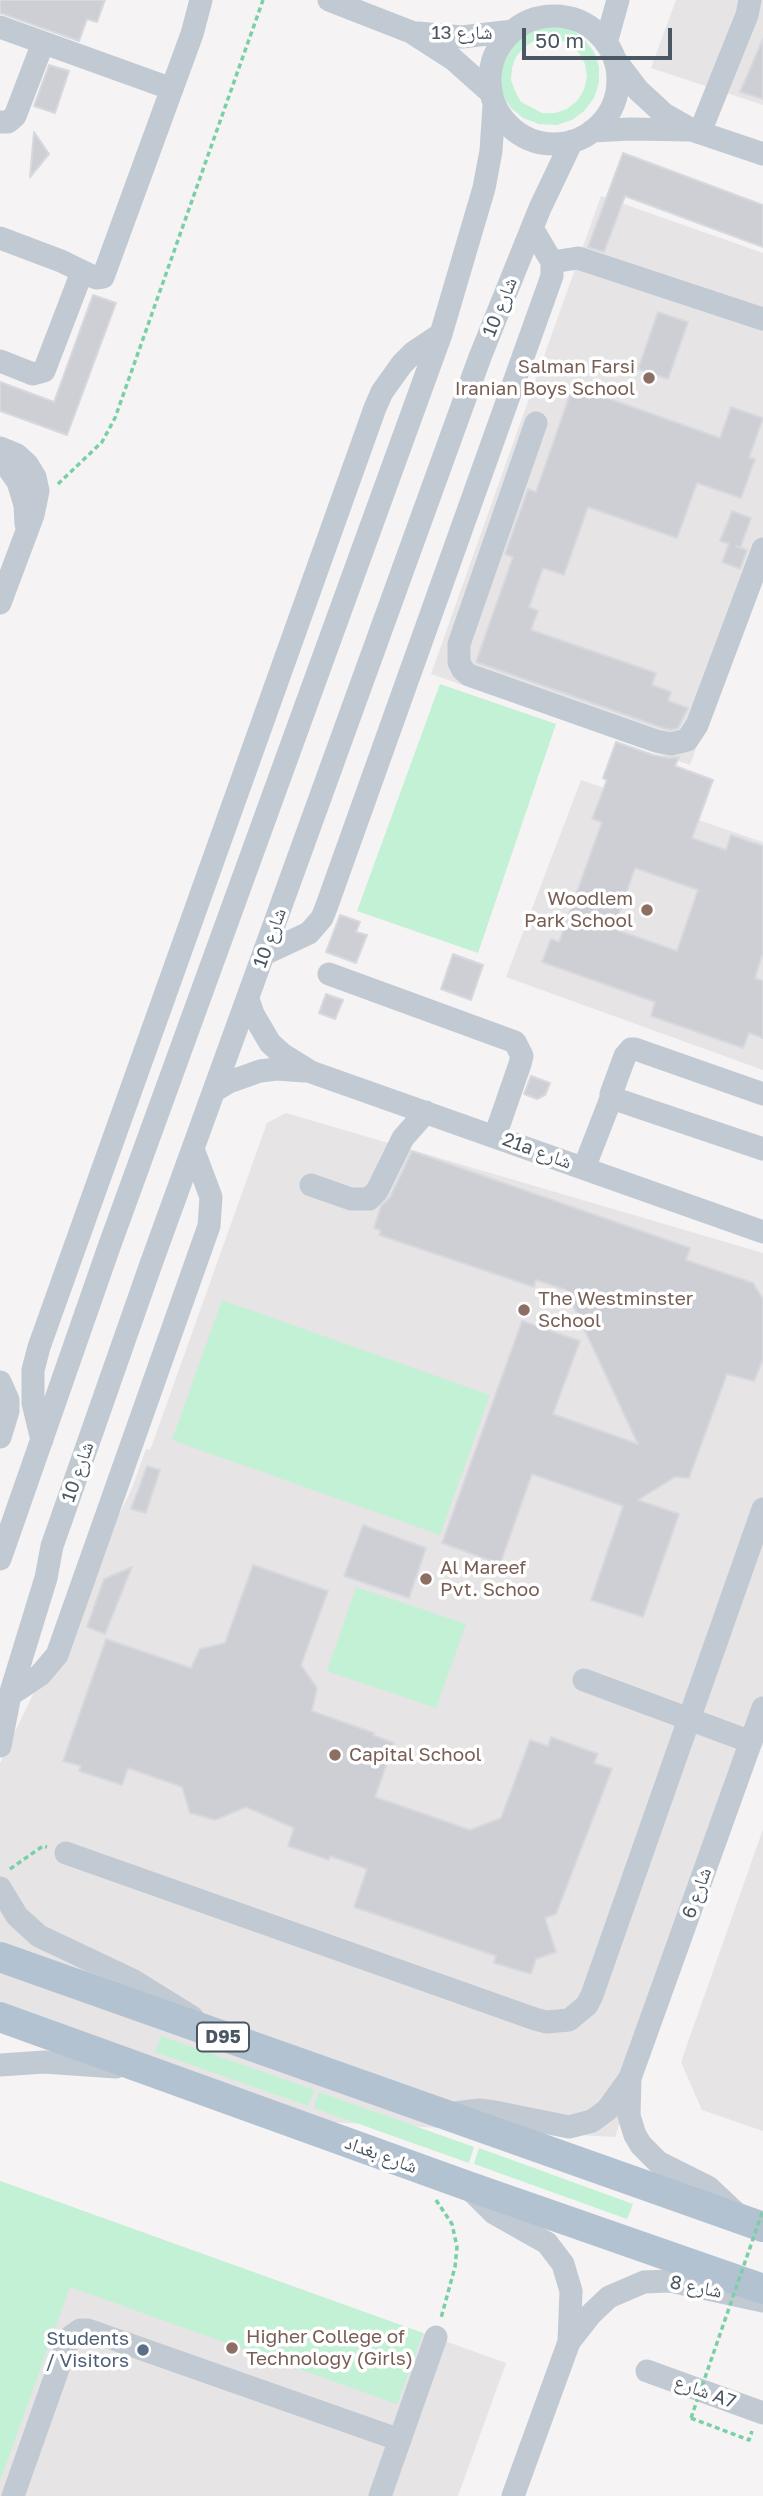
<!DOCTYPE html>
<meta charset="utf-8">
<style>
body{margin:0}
#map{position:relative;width:763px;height:2496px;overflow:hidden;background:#f5f3f3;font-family:"Golos Text",sans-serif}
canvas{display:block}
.scale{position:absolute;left:522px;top:28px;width:150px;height:32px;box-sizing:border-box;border:4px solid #4a5661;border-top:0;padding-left:9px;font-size:21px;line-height:24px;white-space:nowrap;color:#4a5661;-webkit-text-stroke:5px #fff;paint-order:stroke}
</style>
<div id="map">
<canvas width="763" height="2496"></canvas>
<div class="scale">50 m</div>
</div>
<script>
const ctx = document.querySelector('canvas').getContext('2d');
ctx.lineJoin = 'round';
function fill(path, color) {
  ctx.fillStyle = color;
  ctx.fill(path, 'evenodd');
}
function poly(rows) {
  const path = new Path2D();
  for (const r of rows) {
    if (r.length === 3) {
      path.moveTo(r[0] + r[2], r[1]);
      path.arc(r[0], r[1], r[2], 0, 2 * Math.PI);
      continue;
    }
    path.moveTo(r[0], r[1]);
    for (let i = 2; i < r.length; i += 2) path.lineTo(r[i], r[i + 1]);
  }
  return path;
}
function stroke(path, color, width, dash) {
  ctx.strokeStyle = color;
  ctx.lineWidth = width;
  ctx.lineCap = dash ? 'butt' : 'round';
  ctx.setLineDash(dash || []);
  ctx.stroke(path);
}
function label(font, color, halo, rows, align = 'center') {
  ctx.font = font + ' "Golos Text","Noto Naskh Arabic",sans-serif';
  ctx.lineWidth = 7;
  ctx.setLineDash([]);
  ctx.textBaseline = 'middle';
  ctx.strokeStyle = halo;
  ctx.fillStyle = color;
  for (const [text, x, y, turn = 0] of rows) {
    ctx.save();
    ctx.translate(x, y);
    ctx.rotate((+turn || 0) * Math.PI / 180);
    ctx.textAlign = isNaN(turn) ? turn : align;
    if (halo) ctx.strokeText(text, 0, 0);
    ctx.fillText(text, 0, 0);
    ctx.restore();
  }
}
const education = poly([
 [676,0,763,0,763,105,651,68],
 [601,196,763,253,763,563,690,765,431,674],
 [581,780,763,842,763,1070,506,977],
 [286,1113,763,1253,763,1710,615,2137,269,2119,0,2024,0,1763,132,1488,146,1449,150,1450,151,1448,267,1123],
 [763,1829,763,2131,702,2110,681,2062],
 [0,2181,506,2363,458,2496,0,2496]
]);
const green = poly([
 [540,25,558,25,573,30,585,40,594,52,599,67,599,83,594,98,584,111,572,120,557,125,539,124,523,118,510,107,501,92,498,75,502,57,510,43,524,31],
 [546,38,558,39,570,44,579,53,585,64,587,77,584,90,577,101,567,109,555,113,542,113,521,102,515,91,511,80,512,68,516,57,524,47,534,41],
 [440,684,556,724,478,953,357,911],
 [222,1300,490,1395,440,1535,172,1440],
 [356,1587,466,1624,436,1708,327,1671],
 [161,2036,314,2090,308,2106,155,2052],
 [319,2092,474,2147,469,2163,314,2108],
 [479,2148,633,2204,627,2219,474,2164],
 [0,2181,423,2333,397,2404,70,2287,0,2481]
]);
const building = poly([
 [0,0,105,0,97,22,87,19,79,41,0,13,0,0],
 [763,39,763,99,740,92,763,39],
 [49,65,69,71,55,113,34,106,49,65],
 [34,132,49,154,30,177,34,132],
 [623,153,763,205,763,247,625,196,604,252,588,247,623,153],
 [93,295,116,303,67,435,0,411,0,382,54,402,93,295],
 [658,312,688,322,668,379,638,369,658,312],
 [573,386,720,438,731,407,763,418,749,458,755,459,741,498,697,483,677,538,588,507,564,575,543,568,529,607,538,611,531,630,656,673,652,685,671,692,668,701,688,708,678,728,671,730,660,727,476,662,513,557,505,554,528,489,536,492,573,386],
 [732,511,751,518,740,548,736,546,747,550,740,569,722,562,729,544,720,541,732,511],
 [616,742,653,755,669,758,679,757,675,766,713,780,692,838,726,850,731,835,763,846,763,952,755,978,763,981,763,1038,749,1033,743,1048,651,1016,655,1002,542,962,551,939,559,942,602,822,592,819,607,780,603,778,616,742],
 [635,868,698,890,677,951,614,929,635,868],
 [340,915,360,922,356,932,367,935,356,963,326,952,340,915],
 [453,954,483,965,471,1000,441,989,453,954],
 [326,994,343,1000,335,1019,319,1013,326,994],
 [531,1076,550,1083,545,1095,537,1099,524,1094,531,1076],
 [412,1151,690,1248,686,1260,753,1283,763,1299,763,1359,754,1381,727,1374,689,1478,675,1477,638,1500,679,1514,643,1617,591,1600,623,1506,532,1474,500,1564,442,1543,522,1321,580,1341,553,1414,638,1444,566,1290,536,1280,534,1287,379,1235,381,1231,374,1228,381,1206,390,1197,412,1151],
 [147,1466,160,1470,146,1513,131,1509,147,1466],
 [363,1525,426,1548,409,1598,344,1576,363,1525],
 [253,1565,328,1591,301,1665,317,1688,312,1711,374,1733,373,1735,394,1743,375,1797,470,1830,501,1818,530,1740,548,1746,551,1737,598,1754,594,1763,612,1769,556,1914,545,1918,556,1952,536,1959,531,1974,494,1963,496,1956,354,1907,367,1869,330,1856,329,1860,288,1846,294,1828,246,1807,215,1820,190,1813,182,1787,128,1768,122,1785,79,1771,81,1766,63,1761,106,1639,191,1668,200,1649,225,1643,253,1565],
 [132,1567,105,1634,87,1627,104,1579,132,1567]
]);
const path = poly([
 [58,484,102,442,115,418,263,0],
 [10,1869,43,1846,47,1847],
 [436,2200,452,2224,457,2247,455,2267,441,2318],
 [691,2418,749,2440,752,2431]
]);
const minor = poly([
 [329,0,411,32,453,59,490,92],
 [554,80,64],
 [0,27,172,89],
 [418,33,462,37,513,31],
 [606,43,618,0],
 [616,61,638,90,664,114,692,130,763,154],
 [0,122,8,122,15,116,43,43],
 [592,131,630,129,689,130],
 [700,132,747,15,750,0],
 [0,238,61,261,96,278,103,277,192,34,201,0],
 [552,262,578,258,763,319],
 [0,361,33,374,44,371,82,272],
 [536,423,459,644,459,662,463,670,469,675,656,741,671,744,687,740,697,725,763,549],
 [0,448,17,455,27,464,35,477,38,491,33,515,0,603],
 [0,456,18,482,25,505,26,524],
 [264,954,309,933,322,918,326,908,552,276,552,262,532,228],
 [329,974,515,1042,522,1056,520,1064,495,1136],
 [248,999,253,1014,270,1043,282,1054,311,1072,763,1232],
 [214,1091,229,1082,260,1071,277,1069,304,1071],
 [763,1094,635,1049,631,1049,625,1056,611,1094,615,1099,763,1149],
 [584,1168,612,1096],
 [311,1185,351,1199,369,1199,377,1191,403,1138,426,1112],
 [0,1382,8,1400,8,1411,0,1437],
 [42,1440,33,1403,33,1370,39,1347,375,408,382,392,402,364,414,352,441,334],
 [0,1559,109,1247,441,334,484,188,491,151,494,106],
 [584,1680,751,1742],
 [10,1695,40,1675,57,1655,209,1226,211,1197,193,1149],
 [0,1746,10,1695,46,1578,52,1546,151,1264,480,357,540,208,572,141],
 [66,1853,535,2019,546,2022,569,2020,587,2005,592,1995,763,1509],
 [0,1888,17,1916,39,1936,134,1981,192,2017],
 [0,2065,44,2062,116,2067],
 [630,2078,629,2116,635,2135,641,2145,658,2162,708,2187,741,2218],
 [447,2114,479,2110,495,2112,569,2127,592,2121,607,2110,613,2102,630,2078,763,1708],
 [470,2189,494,2213,547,2243,563,2264,571,2291,569,2342,513,2496],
 [569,2342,591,2314,609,2297,644,2282,670,2281,763,2301],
 [647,2371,763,2413],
 [13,2496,69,2338,80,2330,88,2330,400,2440],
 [380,2496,436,2337]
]);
const major = poly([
 [0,1957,763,2227],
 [0,2017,468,2186,763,2289]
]);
const pathBridge = poly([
 [691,2418,763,2210]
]);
const markers = [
 [649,378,7,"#8d6e63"],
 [647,910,7,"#8d6e63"],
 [524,1310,7,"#8d6e63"],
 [426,1579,7,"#8d6e63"],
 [335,1755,7,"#8d6e63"],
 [232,2348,7,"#8d6e63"],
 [143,2350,7,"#5c6f8a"]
];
const shields = [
 [223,2037,52]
];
const shieldNames = [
 ["D95",223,2037]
];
const streetNames = [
 ["شارع 13",462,33],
 ["شارع 10",500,307,-68],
 ["شارع 10",270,938,-70],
 ["21a شارع",537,1151,20],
 ["شارع 10",78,1472,-71],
 ["شارع 6",697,1893,-70],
 ["شارع بغداد",381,2155,20],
 ["شارع 8",696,2287,11],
 ["شارع A7",705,2392,20]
];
const educationNames = [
 ["Salman Farsi",635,367,"right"],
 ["Iranian Boys School",635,389,"right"],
 ["Woodlem",633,899,"right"],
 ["Park School",633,921,"right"],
 ["The Westminster",538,1299],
 ["School",538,1321],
 ["Al Mareef",440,1568],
 ["Pvt. Schoo",440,1590],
 ["Capital School",349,1755],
 ["Higher College of",246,2337],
 ["Technology (Girls)",246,2359]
];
const serviceNames = [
 ["Students",129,2339],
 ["/ Visitors",129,2361]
];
fill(education, '#e6e4e5');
fill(green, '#c3f1d5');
fill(building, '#cdcfd5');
stroke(building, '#d7d9de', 2);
stroke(path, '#7ad0a6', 3.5, [5, 3.5]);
stroke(minor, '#c1cad2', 23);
stroke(major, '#b3c2d1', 30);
stroke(pathBridge, '#7ad0a6', 3.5, [5, 3.5]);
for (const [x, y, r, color] of markers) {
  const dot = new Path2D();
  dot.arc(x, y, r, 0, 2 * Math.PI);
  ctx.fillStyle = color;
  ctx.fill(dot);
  stroke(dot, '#fff', 2.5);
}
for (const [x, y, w] of shields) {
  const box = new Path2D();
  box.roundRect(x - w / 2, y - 14.5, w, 29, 5);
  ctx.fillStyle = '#fff';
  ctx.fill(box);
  stroke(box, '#4a5661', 2);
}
label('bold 18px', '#4a5661', null, shieldNames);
label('19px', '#4a5661', '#fff', streetNames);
label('19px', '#785e54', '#fff', educationNames, 'left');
label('19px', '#4e5e75', '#fff', serviceNames, 'right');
</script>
